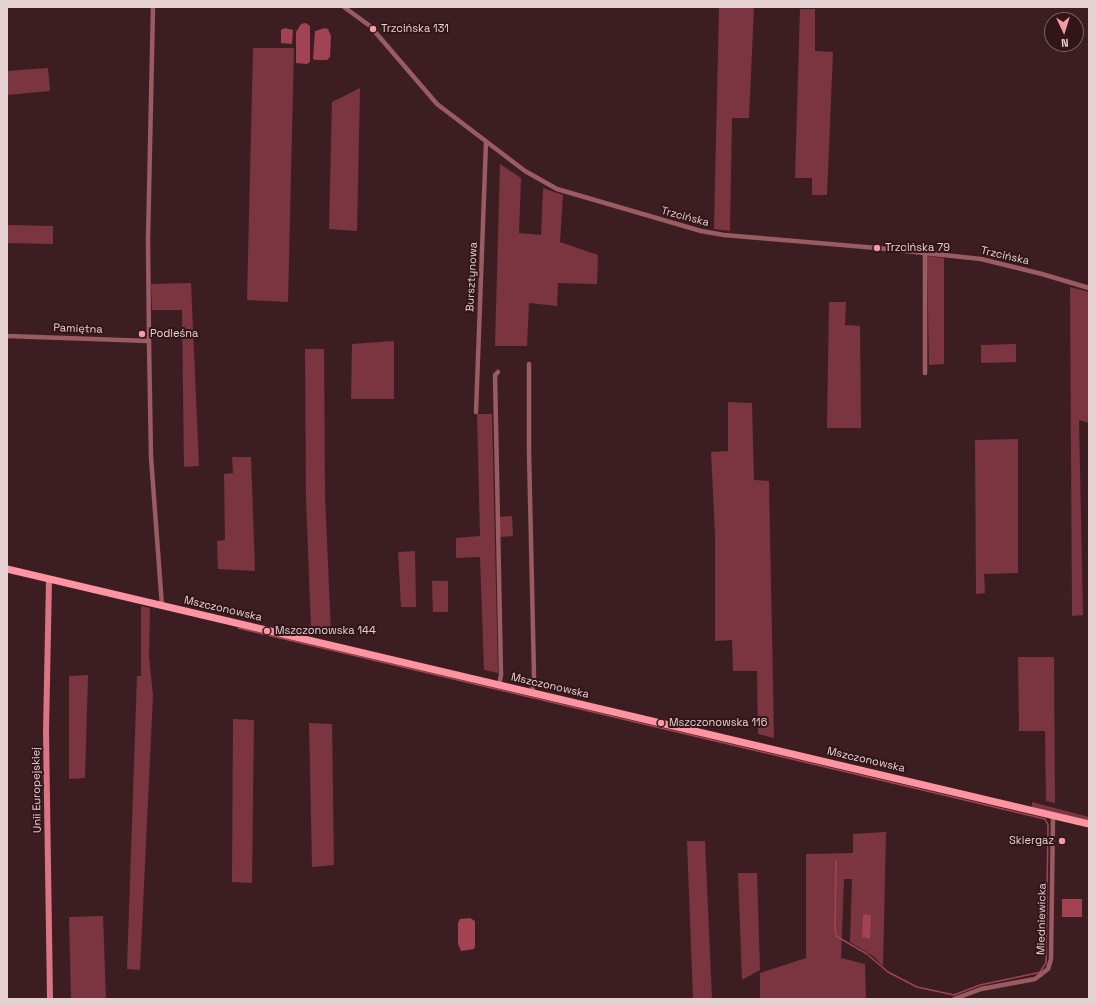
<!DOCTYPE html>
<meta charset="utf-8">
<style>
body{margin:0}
#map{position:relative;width:1096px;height:1006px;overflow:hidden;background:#3c1e22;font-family:"Space Grotesk",sans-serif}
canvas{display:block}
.frame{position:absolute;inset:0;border:8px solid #e6d1d2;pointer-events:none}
.north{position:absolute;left:1044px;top:12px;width:40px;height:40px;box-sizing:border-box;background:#321519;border:1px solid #7a6063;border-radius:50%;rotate:176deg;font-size:11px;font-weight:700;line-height:16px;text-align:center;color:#e6d1d2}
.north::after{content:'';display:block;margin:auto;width:14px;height:18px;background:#f49aa4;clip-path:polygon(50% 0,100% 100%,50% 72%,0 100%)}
</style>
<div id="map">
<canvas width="1096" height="1006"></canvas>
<div class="frame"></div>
<div class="north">N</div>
</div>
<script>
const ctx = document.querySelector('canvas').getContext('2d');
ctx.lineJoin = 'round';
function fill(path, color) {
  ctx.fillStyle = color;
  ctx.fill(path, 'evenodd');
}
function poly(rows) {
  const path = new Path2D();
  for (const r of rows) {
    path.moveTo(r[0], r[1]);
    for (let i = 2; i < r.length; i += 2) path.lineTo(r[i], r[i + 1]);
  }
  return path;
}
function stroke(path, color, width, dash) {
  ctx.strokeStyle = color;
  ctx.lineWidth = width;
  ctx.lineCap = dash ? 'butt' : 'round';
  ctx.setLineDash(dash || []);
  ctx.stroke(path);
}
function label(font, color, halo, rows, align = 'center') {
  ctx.font = font + ' "Space Grotesk",sans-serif';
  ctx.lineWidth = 4;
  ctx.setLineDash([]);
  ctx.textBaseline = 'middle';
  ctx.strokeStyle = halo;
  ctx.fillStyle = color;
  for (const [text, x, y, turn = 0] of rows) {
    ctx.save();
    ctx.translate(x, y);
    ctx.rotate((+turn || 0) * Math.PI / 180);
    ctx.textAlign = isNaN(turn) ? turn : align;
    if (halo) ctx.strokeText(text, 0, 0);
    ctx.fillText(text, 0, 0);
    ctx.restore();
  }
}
const green = poly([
 [719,7,754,8,749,118,732,118,730,231,714,229],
 [800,9,815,9,815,51,833,52,827,195,812,195,812,178,795,178],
 [253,48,294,48,288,302,247,300],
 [48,68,50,91,7,95,7,71],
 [360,88,357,231,329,229,332,102],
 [500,164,521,178,519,233,541,235,543,188,563,195,560,242,598,255,597,284,558,283,557,306,529,303,527,346,495,346],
 [7,225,53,226,53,244,7,243],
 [927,256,944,258,944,364,929,365],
 [191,283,199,466,184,467,182,310,152,310,151,284],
 [1070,287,1089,292,1089,423,1079,420,1083,615,1072,616],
 [829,302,846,302,845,325,860,326,861,428,827,428],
 [394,341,394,399,351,399,352,344],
 [1016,344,1016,362,981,363,981,345],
 [305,349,324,349,325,496,331,633,311,629,306,497],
 [728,402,752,403,754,480,769,481,774,738,758,734,757,671,733,671,732,640,715,641,715,535,711,452,728,451],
 [477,414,492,414,498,673,484,670,480,557,456,558,456,538,480,536],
 [1018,439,1018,573,984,574,985,593,976,594,975,440],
 [232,457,251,457,255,571,218,569,217,541,225,540,224,474,233,473],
 [512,516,513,536,500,537,499,517],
 [415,551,416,607,401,607,398,552],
 [432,581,448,581,448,612,433,612],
 [141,606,150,608,149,657,153,695,140,970,127,969,137,676,141,676],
 [1018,657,1054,657,1055,803,1046,801,1045,731,1019,731],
 [88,675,85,778,69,779,69,676],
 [233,719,254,720,252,883,232,882],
 [309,723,332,724,334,865,312,867],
 [1032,802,1089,817,1089,821,1032,807],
 [886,832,883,966,873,956,850,942,852,879,844,879,841,958,865,964,866,999,760,999,760,973,806,958,806,854,853,853,853,834],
 [687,841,705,841,712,999,693,999],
 [738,873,757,873,760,970,742,980],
 [103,916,106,999,71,999,69,917]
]);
const water = poly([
 [306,23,310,26,310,62,307,64,296,63,296,32,301,24],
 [285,28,293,30,292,44,281,43,281,30],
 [325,28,328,29,331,36,330,57,327,60,316,60,313,59,315,31],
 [1062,899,1082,899,1082,917,1062,917],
 [863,914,871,915,870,939,862,937],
 [470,918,475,921,475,946,474,949,461,951,458,944,458,923,460,919]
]);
const stream = poly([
 [238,628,1045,819,1048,825,1046,963,1040,972,1037,973,980,985,954,995,917,987,888,972,867,954,836,936,835,930,836,861]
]);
const street = poly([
 [153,7,148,240,149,341,151,457,162,606],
 [344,7,370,26,437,104,525,171,557,189,701,231,724,235,877,248,981,259,1042,274,1089,288],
 [7,336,149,341],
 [529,364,529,452,534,676,532,693],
 [498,372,495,375,501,675,499,686],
 [925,373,925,252],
 [476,412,486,142],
 [954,999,981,989,1035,979,1048,969,1051,959,1053,816]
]);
const secondary = poly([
 [49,580,46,732,50,999]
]);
const primary = poly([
 [7,569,1089,824]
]);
const markers = [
 [373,29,4,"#f49aa4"],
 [877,248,4,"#f49aa4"],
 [142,334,4,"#f49aa4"],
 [267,631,4,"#f49aa4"],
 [661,723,4,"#f49aa4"],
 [1062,841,4,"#f49aa4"]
];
const poiNames = [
 ["Trzcińska 131",381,29],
 ["Trzcińska 79",885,248],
 ["Podleśna",150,334],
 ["Mszczonowska 144",275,631],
 ["Mszczonowska 116",669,723],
 ["Skiergaz",1054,841,"right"]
];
const streetNames = [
 ["Trzcińska",685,217,15],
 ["Trzcińska",1005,256,13],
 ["Bursztynowa",472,277,-87],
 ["Pamiętna",78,329,2],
 ["Mszczonowska",223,609,13],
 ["Mszczonowska",550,686,13],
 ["Mszczonowska",866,760,13],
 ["Unii Europejskiej",37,790,-91],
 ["Miedniewicka",1042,919,-89]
];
fill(green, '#7b3540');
fill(water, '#a24353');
stroke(stream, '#a24353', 1.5);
stroke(street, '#9a5b62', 4.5);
stroke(secondary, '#db7583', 6);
stroke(primary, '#fd94a1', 7);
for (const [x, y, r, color] of markers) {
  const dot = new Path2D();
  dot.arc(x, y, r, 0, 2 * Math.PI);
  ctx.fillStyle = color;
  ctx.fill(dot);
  stroke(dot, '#321519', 1.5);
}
label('11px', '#e6d1d2', '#321519', poiNames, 'left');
label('11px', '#e6d1d2', '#321519', streetNames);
</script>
